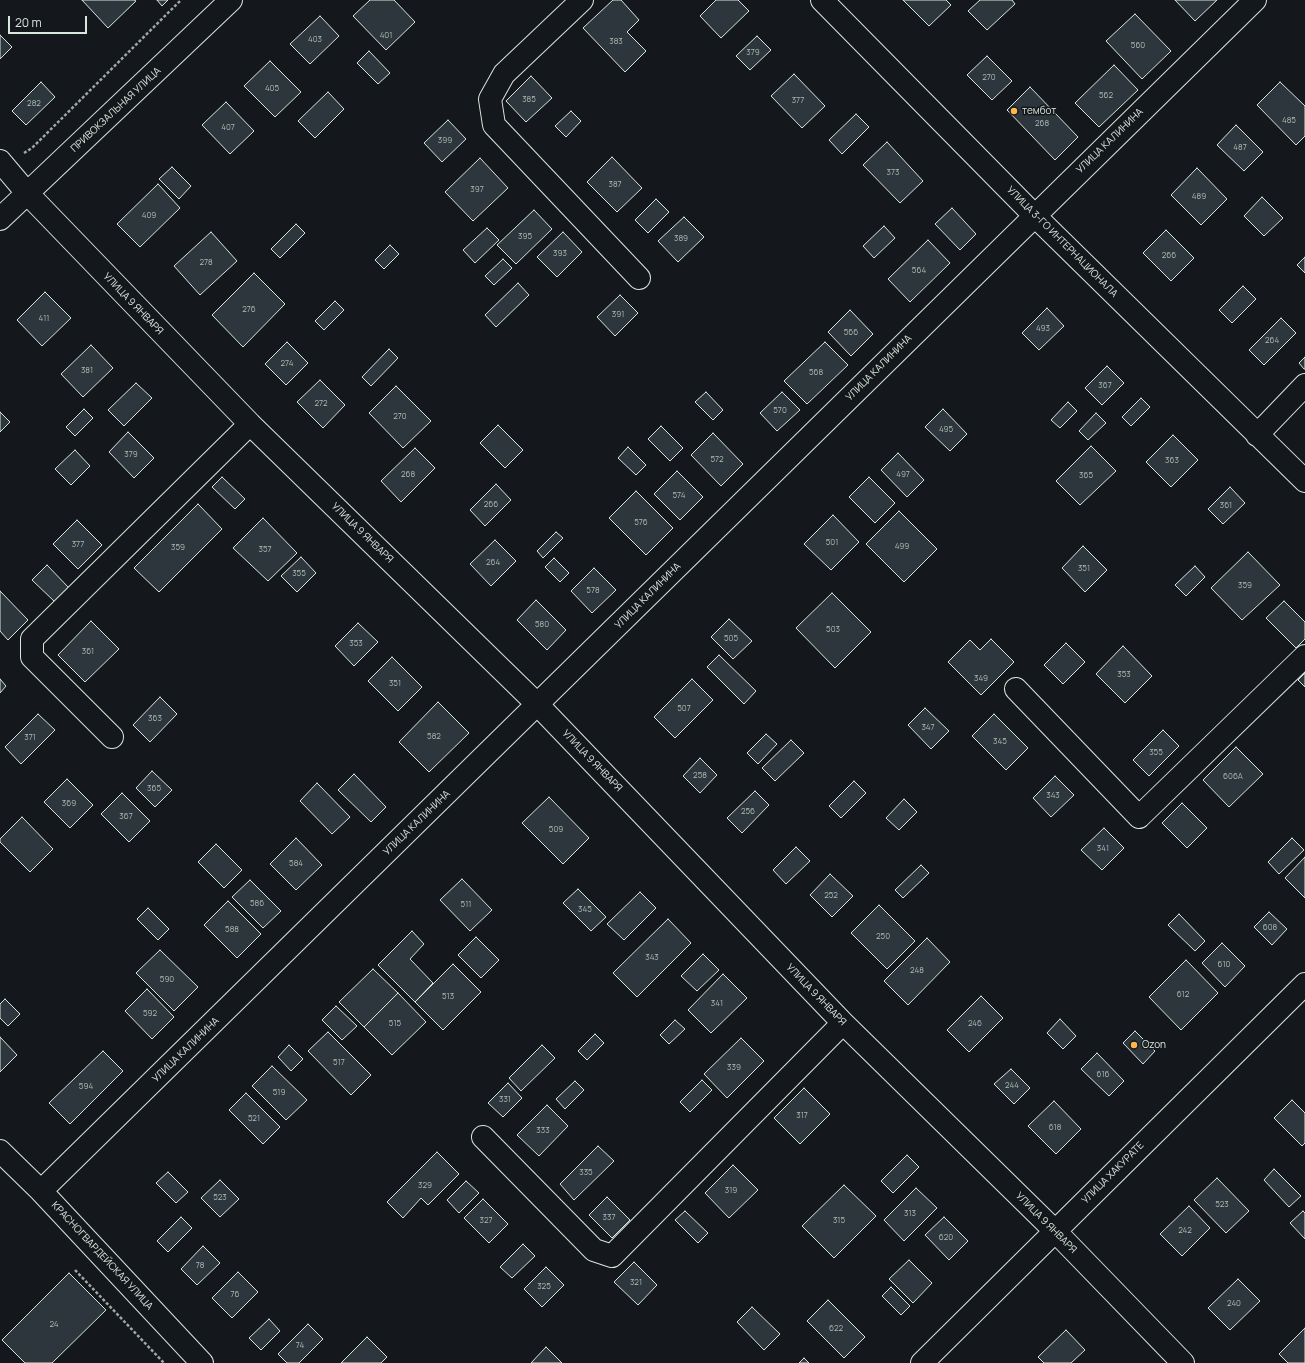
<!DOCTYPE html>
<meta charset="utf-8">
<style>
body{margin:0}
#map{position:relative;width:1305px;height:1363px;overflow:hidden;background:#14181c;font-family:Manrope,sans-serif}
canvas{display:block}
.scale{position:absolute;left:8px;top:16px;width:79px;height:18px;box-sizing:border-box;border:2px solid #d8e6dc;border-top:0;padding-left:5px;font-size:12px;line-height:14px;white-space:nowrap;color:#d8e6dc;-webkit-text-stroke:3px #14181c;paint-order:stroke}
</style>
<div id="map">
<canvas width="1305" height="1363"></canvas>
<div class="scale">20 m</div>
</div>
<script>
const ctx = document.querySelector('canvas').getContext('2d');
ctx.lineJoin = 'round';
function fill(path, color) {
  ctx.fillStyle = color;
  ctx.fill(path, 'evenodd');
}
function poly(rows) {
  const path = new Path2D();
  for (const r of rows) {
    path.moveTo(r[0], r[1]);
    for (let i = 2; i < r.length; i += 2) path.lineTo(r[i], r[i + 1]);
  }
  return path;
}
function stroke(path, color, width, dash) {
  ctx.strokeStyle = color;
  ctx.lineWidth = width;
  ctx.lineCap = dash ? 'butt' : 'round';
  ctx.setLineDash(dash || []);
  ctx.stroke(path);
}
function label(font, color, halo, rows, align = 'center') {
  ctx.font = font + ' Manrope,sans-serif';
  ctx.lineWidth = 3;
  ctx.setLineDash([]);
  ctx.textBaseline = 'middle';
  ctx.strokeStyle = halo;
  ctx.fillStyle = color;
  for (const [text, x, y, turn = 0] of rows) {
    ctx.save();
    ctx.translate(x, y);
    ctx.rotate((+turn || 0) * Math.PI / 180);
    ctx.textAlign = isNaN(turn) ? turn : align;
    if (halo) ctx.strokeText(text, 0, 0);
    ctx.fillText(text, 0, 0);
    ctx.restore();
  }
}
const building = poly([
 [82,0,134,0,136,1,108,28,82,0],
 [157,0,168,0,162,6,157,0],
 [370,0,394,0,415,22,386,50,353,16,370,0],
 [613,0,621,0,639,20,627,32,646,51,625,72,583,28,613,0],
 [716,0,738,0,749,11,721,38,700,16,716,0],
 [903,0,946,0,951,5,929,26,903,0],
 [980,0,1012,0,1015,4,987,30,968,11,980,0],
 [1175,0,1217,0,1195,21,1175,0],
 [1135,14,1171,51,1142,79,1106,41,1135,14],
 [320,16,339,36,310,64,290,44,320,16],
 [0,35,12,47,0,59,0,35],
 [757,36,771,50,750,70,736,56,757,36],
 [369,51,390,73,378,84,357,63,369,51],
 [987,56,1012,81,992,100,967,75,987,56],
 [270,61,301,92,275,117,244,86,270,61],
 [1114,65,1138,90,1099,127,1075,103,1114,65],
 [794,74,825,106,802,128,771,96,794,74],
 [531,76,552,98,526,122,506,101,531,76],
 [41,82,55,97,26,125,12,111,41,82],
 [1280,82,1305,106,1305,136,1296,145,1257,105,1280,82],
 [1030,87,1078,137,1055,160,1007,110,1030,87],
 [328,92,344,109,315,138,298,121,328,92],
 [226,102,254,131,230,154,202,125,226,102],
 [571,111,581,121,566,137,555,126,571,111],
 [856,114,869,127,842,154,829,140,856,114],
 [448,120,466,139,442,162,424,143,448,120],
 [1236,125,1263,152,1244,171,1217,145,1236,125],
 [887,142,923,181,900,203,863,165,887,142],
 [612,157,642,188,617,212,587,182,612,157],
 [480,158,508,188,473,221,445,192,480,158],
 [172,167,191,186,179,199,159,179,172,167],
 [1197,168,1227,199,1201,225,1171,195,1197,168],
 [158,184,180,208,140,247,117,224,158,184],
 [1262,197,1283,218,1264,236,1244,216,1262,197],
 [656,199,669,212,648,233,635,220,656,199],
 [952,208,976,234,960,250,935,224,952,208],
 [534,210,552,229,516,264,497,245,534,210],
 [684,217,704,237,678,262,658,241,684,217],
 [296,224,305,233,280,258,271,249,296,224],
 [884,226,895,238,874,258,863,246,884,226],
 [487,228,499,240,475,263,463,250,487,228],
 [1166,230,1194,258,1171,281,1143,253,1166,230],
 [211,232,237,261,200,295,174,266,211,232],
 [563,232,582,252,557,277,537,257,563,232],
 [928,240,950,263,910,302,888,279,928,240],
 [390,245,399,254,384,269,375,260,390,245],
 [1305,257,1305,273,1297,265,1305,257],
 [503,259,512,268,494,285,485,276,503,259],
 [254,273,285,304,243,347,212,315,254,273],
 [518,283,529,295,496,327,485,315,518,283],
 [1243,286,1256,299,1232,323,1219,310,1243,286],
 [45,292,71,318,42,346,17,320,45,292],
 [620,295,638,313,615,336,597,317,620,295],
 [335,301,344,310,324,330,315,321,335,301],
 [1047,308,1064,326,1039,350,1022,333,1047,308],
 [850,310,873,334,851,356,828,332,850,310],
 [1281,318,1296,333,1264,365,1249,350,1281,318],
 [287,342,308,363,286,385,265,364,287,342],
 [825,342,848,365,807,404,784,381,825,342],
 [91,345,113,368,83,397,61,374,91,345],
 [389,349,398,358,371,386,362,377,389,349],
 [1305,357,1305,369,1304,369,1299,363,1305,357],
 [1107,366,1124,383,1102,405,1085,388,1107,366],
 [320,380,345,405,323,428,297,402,320,380],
 [136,383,152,398,124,426,108,410,136,383],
 [396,386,431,421,403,448,369,413,396,386],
 [706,392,723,410,713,420,695,402,706,392],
 [782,392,800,410,777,431,760,413,782,392],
 [1141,398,1150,407,1131,426,1122,417,1141,398],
 [1068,402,1077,411,1060,428,1051,420,1068,402],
 [84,409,93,418,75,436,66,427,84,409],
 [943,409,967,434,950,451,925,427,943,409],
 [0,412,10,422,0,432,0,412],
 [1096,413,1106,423,1088,440,1079,431,1096,413],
 [498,425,523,450,505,468,480,443,498,425],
 [661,426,683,448,670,461,648,439,661,426],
 [128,432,154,458,134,478,109,452,128,432],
 [713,433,743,464,721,486,691,455,713,433],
 [1173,435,1198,460,1171,487,1146,462,1173,435],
 [1091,446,1116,471,1080,505,1056,481,1091,446],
 [628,447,646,465,636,475,618,458,628,447],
 [415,448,435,468,401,502,381,481,415,448],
 [75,450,90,466,71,485,55,469,75,450],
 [898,453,924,480,907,497,881,470,898,453],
 [677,471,703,497,680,520,654,494,677,471],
 [222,477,245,499,235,509,212,487,222,477],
 [869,477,895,503,875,523,849,497,869,477],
 [496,484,511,500,485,526,470,510,496,484],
 [1230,487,1245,503,1223,524,1208,509,1230,487],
 [636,491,673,528,646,555,609,518,636,491],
 [198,504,222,529,159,592,134,568,198,504],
 [899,511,937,549,904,582,866,544,899,511],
 [833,515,859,542,831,570,804,544,833,515],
 [263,518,297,553,268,581,233,548,263,518],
 [77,520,102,545,78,569,53,544,77,520],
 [556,532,563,538,543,558,537,551,556,532],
 [495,540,516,561,491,586,470,564,495,540],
 [1083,546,1107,570,1085,592,1062,568,1083,546],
 [1248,552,1280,585,1242,620,1211,588,1248,552],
 [301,557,316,573,297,592,281,576,301,557],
 [554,558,569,573,560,582,545,567,554,558],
 [47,565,69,588,55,602,32,580,47,565],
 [1195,566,1205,577,1186,596,1175,585,1195,566],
 [594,568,616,590,592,613,571,591,594,568],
 [0,591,28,620,8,640,0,631,0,591],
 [832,593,871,632,835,668,796,628,832,593],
 [536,600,566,630,547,650,517,620,536,600],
 [1284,601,1305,622,1305,639,1296,648,1266,618,1284,601],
 [729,619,752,641,733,659,711,637,729,619],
 [91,621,119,649,85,682,58,655,91,621],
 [358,623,378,642,354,666,335,646,358,623],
 [991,639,1014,662,981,695,948,662,970,640,980,650,991,639],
 [1066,643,1085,662,1063,684,1044,665,1066,643],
 [1123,646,1152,676,1125,703,1096,674,1123,646],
 [719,655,756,691,744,704,707,667,719,655],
 [392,657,422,687,398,711,368,681,392,657],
 [1305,673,1305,687,1298,680,1305,673],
 [0,679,6,686,0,693,0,679],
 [692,679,713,700,675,738,654,717,692,679],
 [160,697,177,714,150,742,133,725,160,697],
 [438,702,469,733,429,772,399,742,438,702],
 [925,708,949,731,931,749,908,725,925,708],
 [38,714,55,730,21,764,5,747,38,714],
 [994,714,1028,748,1006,770,972,736,994,714],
 [1163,730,1179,746,1149,776,1133,760,1163,730],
 [766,734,777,744,758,764,747,753,766,734],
 [791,740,804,753,775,781,762,768,791,740],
 [1236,747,1263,774,1229,807,1203,780,1236,747],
 [700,758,717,775,700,793,683,776,700,758],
 [152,771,172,790,155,807,136,788,152,771],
 [354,774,386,807,371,822,338,790,354,774],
 [1055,776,1074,795,1051,817,1033,798,1055,776],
 [67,779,93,805,70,828,44,802,67,779],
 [854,781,866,793,841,818,829,806,854,781],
 [317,783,350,817,332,834,300,801,317,783],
 [755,791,769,805,742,833,727,818,755,791],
 [122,793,150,821,129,842,101,814,122,793],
 [549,797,589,838,563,864,522,823,549,797],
 [904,799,917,812,899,830,886,818,904,799],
 [1182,803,1207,828,1187,848,1162,823,1182,803],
 [22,817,53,849,30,872,0,842,0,839,22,817],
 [1104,828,1124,848,1102,870,1081,850,1104,828],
 [296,838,322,865,296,890,270,864,296,838],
 [1292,838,1304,850,1279,874,1268,862,1292,838],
 [216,844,242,870,224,888,198,862,216,844],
 [796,847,810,861,786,884,773,870,796,847],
 [1305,857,1305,898,1285,878,1305,857],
 [921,865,929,873,903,898,895,890,921,865],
 [830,874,853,896,832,917,810,895,830,874],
 [462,879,492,910,470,931,440,900,462,879],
 [250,880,281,911,263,928,232,897,250,880],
 [578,889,606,917,591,931,563,903,578,889],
 [640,892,656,908,624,940,607,924,640,892],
 [228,901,261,934,237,958,204,925,228,901],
 [879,905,915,941,887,969,851,933,879,905],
 [148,908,169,929,158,940,137,919,148,908],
 [1269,912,1287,929,1272,945,1254,927,1269,912],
 [1179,914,1205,941,1195,951,1168,925,1179,914],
 [668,919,691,943,637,997,613,973,668,919],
 [412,931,424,944,410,959,433,983,415,1002,378,965,412,931],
 [476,937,499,960,481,978,458,955,476,937],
 [927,938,950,962,908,1005,884,981,927,938],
 [1222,943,1245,966,1225,987,1202,963,1222,943],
 [160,950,198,987,174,1011,136,973,160,950],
 [703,954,719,970,697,991,681,976,703,954],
 [1186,960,1218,993,1181,1030,1149,997,1186,960],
 [453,964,481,992,443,1030,415,1002,453,964],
 [373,969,398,993,364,1027,339,1002,373,969],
 [723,974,747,998,711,1033,688,1010,723,974],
 [147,989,174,1017,152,1039,125,1011,147,989],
 [398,993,426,1022,392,1055,364,1027,398,993],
 [981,996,1003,1018,969,1052,947,1030,981,996],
 [5,999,20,1014,8,1026,0,1018,0,1004,5,999],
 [336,1006,357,1026,342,1040,322,1020,336,1006],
 [1060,1019,1076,1036,1063,1049,1047,1033,1060,1019],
 [675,1020,685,1029,669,1044,660,1035,675,1020],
 [1135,1031,1155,1051,1143,1064,1123,1043,1135,1031],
 [328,1032,371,1075,351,1095,308,1051,328,1032],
 [595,1034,604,1043,587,1060,578,1051,595,1034],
 [0,1037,17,1055,0,1072,0,1037],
 [741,1038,764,1061,727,1098,704,1074,741,1038],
 [289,1045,303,1059,291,1071,278,1057,289,1045],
 [542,1045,555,1058,521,1091,509,1078,542,1045],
 [103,1051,123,1071,70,1124,49,1103,103,1051],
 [1097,1053,1124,1081,1109,1096,1081,1069,1097,1053],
 [272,1066,307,1100,286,1120,252,1086,272,1066],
 [1011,1069,1030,1088,1014,1104,994,1084,1011,1069],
 [702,1080,712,1090,690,1112,680,1102,702,1080],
 [575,1081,584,1090,565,1109,556,1099,575,1081],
 [508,1083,522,1098,503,1117,488,1103,508,1083],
 [804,1088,830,1114,800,1144,774,1118,804,1088],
 [246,1093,280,1127,263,1144,229,1110,246,1093],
 [1292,1100,1305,1113,1305,1143,1302,1146,1274,1118,1292,1100],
 [1054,1101,1081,1129,1056,1154,1028,1126,1054,1101],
 [547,1105,568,1126,539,1156,517,1135,547,1105],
 [598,1146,614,1161,574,1200,560,1184,598,1146],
 [437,1152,459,1174,428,1205,421,1198,403,1218,387,1202,437,1152],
 [907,1155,919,1167,893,1193,881,1181,907,1155],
 [733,1165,758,1190,729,1218,705,1193,733,1165],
 [1274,1169,1301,1196,1289,1207,1264,1180,1274,1169],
 [168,1172,188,1192,176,1203,156,1183,168,1172],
 [1217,1178,1249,1211,1226,1233,1194,1200,1217,1178],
 [220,1180,239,1199,220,1217,201,1198,220,1180],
 [466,1181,479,1193,459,1213,447,1200,466,1181],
 [844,1185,876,1216,834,1258,802,1226,844,1185],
 [916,1188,937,1208,904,1241,884,1220,916,1188],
 [607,1197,630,1220,612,1238,589,1215,607,1197],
 [483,1199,508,1224,489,1243,464,1218,483,1199],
 [1189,1206,1210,1228,1182,1256,1160,1234,1189,1206],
 [685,1211,708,1233,698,1243,675,1220,685,1211],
 [1303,1211,1305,1213,1305,1239,1290,1223,1303,1211],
 [181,1217,192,1228,168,1252,157,1241,181,1217],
 [944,1217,968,1241,949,1260,925,1235,944,1217],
 [523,1244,535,1256,512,1278,500,1267,523,1244],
 [203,1246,220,1263,197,1285,181,1269,203,1246],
 [909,1260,932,1283,913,1303,889,1279,909,1260],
 [634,1262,657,1285,638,1305,614,1282,634,1262],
 [546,1267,564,1285,542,1307,524,1289,546,1267],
 [238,1272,258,1292,232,1318,212,1298,238,1272],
 [69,1273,106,1310,52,1363,25,1363,2,1340,69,1273],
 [1238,1279,1260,1301,1230,1330,1208,1308,1238,1279],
 [891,1287,910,1306,901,1315,882,1296,891,1287],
 [828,1300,865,1337,844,1358,807,1321,828,1300],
 [752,1307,780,1334,764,1350,737,1322,752,1307],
 [269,1319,280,1331,261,1350,249,1338,269,1319],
 [308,1324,323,1339,299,1363,287,1363,278,1354,308,1324],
 [1305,1328,1305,1363,1288,1363,1279,1354,1305,1328],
 [1066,1330,1085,1350,1071,1363,1044,1363,1038,1357,1066,1330],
 [367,1337,387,1357,381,1363,341,1363,367,1337],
 [546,1347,562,1363,531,1363,546,1347],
 [804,1358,809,1363,799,1363,804,1358]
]);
const path = poly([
 [24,153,32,148,181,0],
 [75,1270,164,1363]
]);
const minor = poly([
 [582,0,504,74,490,99,494,125,639,278],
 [822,0,1034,215,1305,481],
 [0,161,27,193,250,424,538,705,843,1023,1055,1231,1183,1363],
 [0,219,231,0],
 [1257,435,1305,385],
 [1016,689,1139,817,1305,656],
 [112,737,32,657,32,639,250,424],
 [483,1137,594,1250,612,1256,843,1023],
 [0,1151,41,1191,202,1363],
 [41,1191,1255,0]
]);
const major = poly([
 [922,1363,1305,984]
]);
const markers = [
 [1014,111,4,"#ffb74d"],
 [1134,1045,4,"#ffb74d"]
];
const numberNames = [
 ["401",386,36],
 ["403",315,40],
 ["383",616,42],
 ["560",1138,46],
 ["379",753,53],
 ["270",989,78],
 ["405",272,89],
 ["562",1106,96],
 ["385",529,100],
 ["377",798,101],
 ["282",34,104],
 ["485",1289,121],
 ["268",1042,124],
 ["407",228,128],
 ["399",445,141],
 ["487",1240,148],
 ["373",893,173],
 ["387",615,185],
 ["397",477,190],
 ["489",1199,197],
 ["409",149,216],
 ["395",525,237],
 ["389",681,239],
 ["393",560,254],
 ["266",1169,256],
 ["278",206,263],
 ["564",919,271],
 ["276",249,310],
 ["391",618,315],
 ["411",44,319],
 ["493",1043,329],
 ["566",851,333],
 ["264",1272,341],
 ["274",287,364],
 ["381",87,371],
 ["568",816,373],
 ["367",1105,386],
 ["272",321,404],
 ["570",780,411],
 ["270",400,417],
 ["495",946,430],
 ["379",131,455],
 ["572",717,460],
 ["363",1172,461],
 ["268",408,475],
 ["497",903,475],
 ["365",1086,476],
 ["574",679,496],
 ["266",491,505],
 ["361",1226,506],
 ["576",641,523],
 ["501",832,543],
 ["377",78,545],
 ["499",902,547],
 ["359",178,548],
 ["357",265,550],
 ["264",493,563],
 ["351",1084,569],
 ["355",299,574],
 ["359",1245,586],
 ["578",593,591],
 ["580",542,625],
 ["503",833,630],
 ["505",731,639],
 ["353",356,644],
 ["361",88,652],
 ["353",1124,675],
 ["349",981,679],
 ["351",395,684],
 ["507",684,709],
 ["363",155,719],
 ["347",928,728],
 ["582",434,737],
 ["371",30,738],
 ["345",1000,742],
 ["355",1156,753],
 ["258",700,776],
 ["606А",1233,777],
 ["365",154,789],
 ["343",1053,796],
 ["369",69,804],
 ["256",748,812],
 ["367",126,817],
 ["509",556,830],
 ["341",1103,849],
 ["584",296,864],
 ["252",831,896],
 ["586",257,904],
 ["511",466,905],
 ["345",585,910],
 ["608",1270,928],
 ["588",232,930],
 ["250",883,937],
 ["343",652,958],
 ["610",1224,965],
 ["248",917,971],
 ["590",167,980],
 ["612",1183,995],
 ["513",448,997],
 ["341",717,1004],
 ["592",150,1014],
 ["515",395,1024],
 ["246",975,1024],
 ["517",339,1063],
 ["339",734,1068],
 ["616",1103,1075],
 ["244",1012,1086],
 ["594",86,1087],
 ["519",279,1093],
 ["331",505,1100],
 ["317",802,1116],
 ["521",254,1119],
 ["618",1055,1128],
 ["333",543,1131],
 ["335",586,1173],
 ["329",425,1186],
 ["319",731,1191],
 ["523",220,1198],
 ["523",1222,1205],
 ["313",910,1214],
 ["337",609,1218],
 ["327",486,1221],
 ["315",839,1221],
 ["242",1185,1231],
 ["620",946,1238],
 ["78",200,1266],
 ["321",636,1283],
 ["325",544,1287],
 ["76",235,1295],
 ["240",1234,1304],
 ["24",54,1325],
 ["622",836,1329],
 ["74",300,1346]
];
const streetNames = [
 ["ПРИВОКЗАЛЬНАЯ УЛИЦА",116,110,-43],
 ["УЛИЦА КАЛИНИНА",1110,141,-44],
 ["УЛИЦА 3-ГО ИНТЕРНАЦИОНАЛА",1062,242,45],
 ["УЛИЦА 9 ЯНВАРЯ",133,304,46],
 ["УЛИЦА КАЛИНИНА",879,368,-45],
 ["УЛИЦА 9 ЯНВАРЯ",362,533,44],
 ["УЛИЦА КАЛИНИНА",648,596,-45],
 ["УЛИЦА 9 ЯНВАРЯ",592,761,46],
 ["УЛИЦА КАЛИНИНА",417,823,-44],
 ["УЛИЦА 9 ЯНВАРЯ",816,995,46],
 ["УЛИЦА КАЛИНИНА",186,1050,-44],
 ["УЛИЦА ХАКУРАТЕ",1113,1173,-45],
 ["УЛИЦА 9 ЯНВАРЯ",1046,1223,45],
 ["КРАСНОГВАРДЕЙСКАЯ УЛИЦА",102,1256,47]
];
const poiNames = [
 ["тембот",1022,111],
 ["Ozon",1142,1045]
];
fill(building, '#2c363c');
stroke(building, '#d8e6dc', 1);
stroke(minor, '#d8e6dc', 24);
stroke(major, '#d8e6dc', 24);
stroke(path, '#9da8a2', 2.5, [3, 2]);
stroke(minor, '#14181c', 22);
stroke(major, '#14181c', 22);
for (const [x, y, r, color] of markers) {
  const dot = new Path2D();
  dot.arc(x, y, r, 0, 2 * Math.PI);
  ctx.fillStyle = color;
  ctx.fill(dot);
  stroke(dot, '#14181c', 1.5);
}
label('8px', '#adbab4', null, numberNames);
label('10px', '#d8e6dc', '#14181c', streetNames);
label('10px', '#d8e6dc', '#14181c', poiNames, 'left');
</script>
